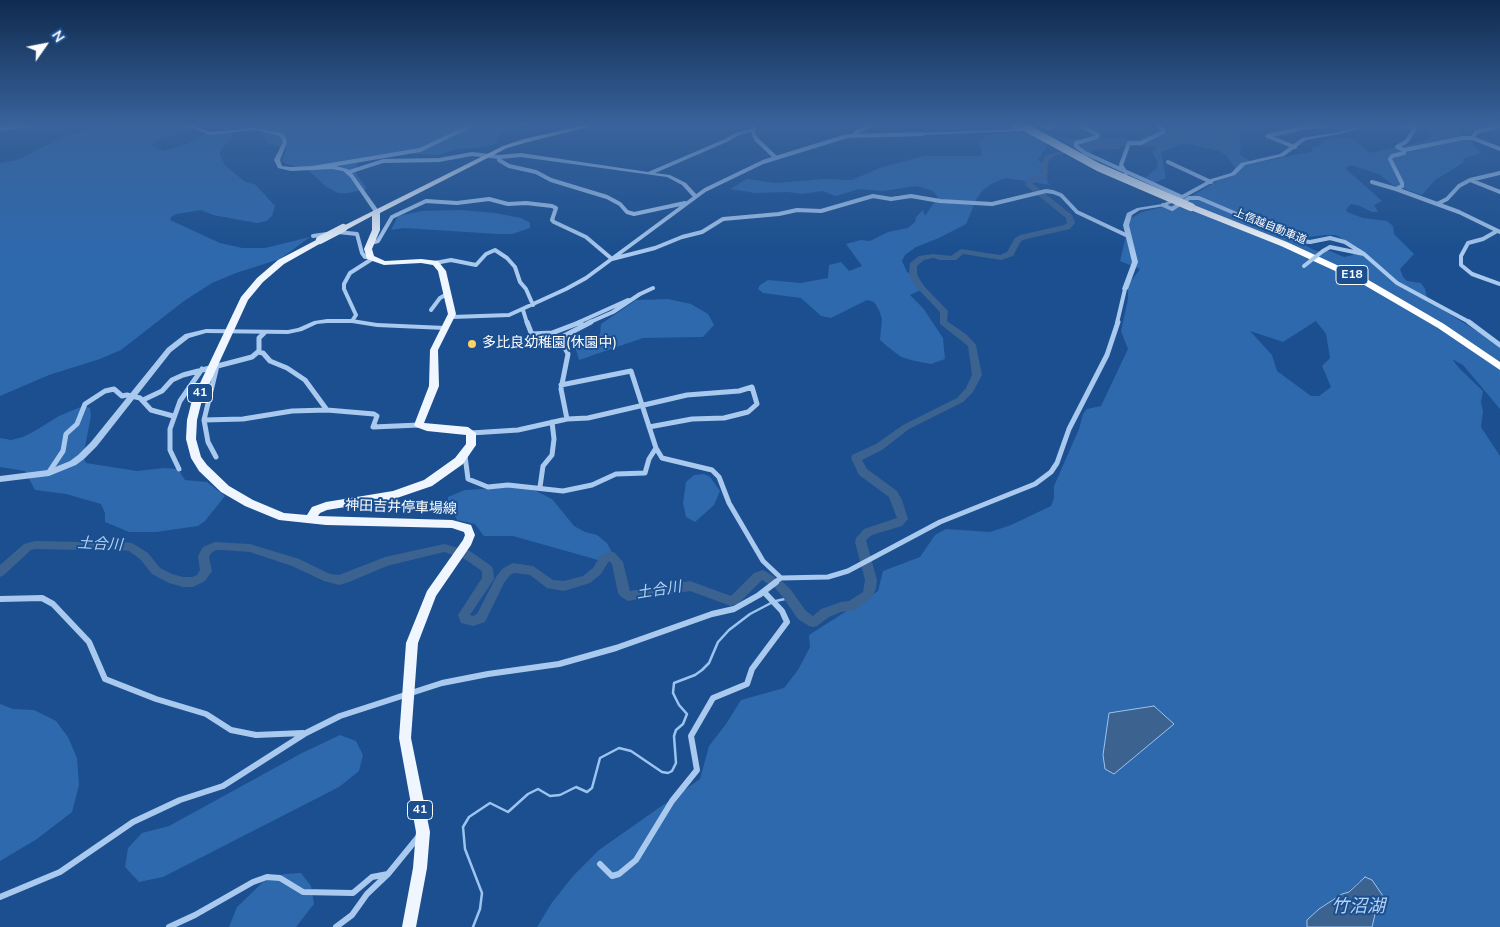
<!DOCTYPE html>
<meta charset="utf-8">
<style>
body{margin:0}
#map{position:relative;width:1500px;height:927px;overflow:hidden;background:#1b4f8f;font-family:"Nunito Sans",sans-serif}
canvas{display:block}
.north{position:absolute;left:20px;top:20px;width:50px;height:50px;-webkit-text-stroke:4px #1b4f8f;paint-order:stroke;rotate:57deg;font-size:14px;font-weight:700;line-height:20px;text-align:center;color:#fff}
.north::after{content:'';display:block;margin:auto;width:18px;height:22px;background:#fff;clip-path:polygon(50% 0,100% 100%,50% 72%,0 100%)}
</style>
<div id="map">
<canvas width="1500" height="927"></canvas>
<div class="north">N</div>
</div>
<script>
const ctx = document.querySelector('canvas').getContext('2d');
ctx.lineJoin = 'round';
function fill(path, color) {
  ctx.fillStyle = color;
  ctx.fill(path, 'evenodd');
}
function poly(rows) {
  const path = new Path2D();
  for (const r of rows) {
    path.moveTo(r[0], r[1]);
    for (let i = 2; i < r.length; i += 2) path.lineTo(r[i], r[i + 1]);
  }
  return path;
}
function stroke(path, color, width, dash) {
  ctx.strokeStyle = color;
  ctx.lineWidth = width;
  ctx.lineCap = dash ? 'butt' : 'round';
  ctx.setLineDash(dash || []);
  ctx.stroke(path);
}
function label(font, color, halo, rows, align = 'center') {
  ctx.font = font + ' "Nunito Sans","Noto Sans JP",sans-serif';
  ctx.lineWidth = 4;
  ctx.setLineDash([]);
  ctx.textBaseline = 'middle';
  ctx.strokeStyle = halo;
  ctx.fillStyle = color;
  for (const [text, x, y, turn = 0] of rows) {
    ctx.save();
    ctx.translate(x, y);
    ctx.rotate((+turn || 0) * Math.PI / 180);
    ctx.textAlign = isNaN(turn) ? turn : align;
    if (halo) ctx.strokeText(text, 0, 0);
    ctx.fillText(text, 0, 0);
    ctx.restore();
  }
}
const green = poly([
 [110,125,203,125,156,141,152,145,163,151,187,144,211,131,228,131,232,134,232,138,220,151,220,156,226,166,244,181,256,185,275,206,272,216,266,221,257,223,213,215,201,210,176,214,171,217,170,220,220,243,242,248,265,248,310,237,280,259,236,273,212,283,184,301,121,350,100,359,49,375,0,396,0,163,17,160,67,135],
 [260,125,322,125,340,128,356,125,528,125,499,133,497,139,499,143,475,148,456,149,439,155,394,153,358,159,356,173,367,189,348,193,338,193,325,186,307,169,286,164,282,161,287,148,266,144,259,127],
 [1192,125,1244,125,1248,130,1239,134,1241,147,1239,154,1253,163,1311,152,1312,148,1319,146,1323,140,1335,138,1352,138,1370,153,1420,142,1435,136,1424,130,1429,125,1475,125,1470,128,1458,128,1457,132,1467,136,1481,153,1464,158,1463,163,1435,180,1422,195,1393,185,1379,174,1350,165,1345,168,1382,201,1374,205,1378,212,1372,212,1360,206,1351,204,1346,209,1347,212,1363,218,1387,221,1393,226,1394,234,1414,254,1400,269,1403,277,1407,281,1421,283,1425,289,1428,301,1500,345,1500,409,1463,365,1452,359,1459,368,1483,391,1481,402,1483,411,1481,427,1500,456,1500,927,1372,927,1376,910,1383,896,1359,881,1348,892,1342,894,1319,909,1307,920,1307,927,537,927,551,904,573,876,599,850,700,779,709,746,726,724,741,700,784,688,798,670,810,647,809,635,878,591,883,571,920,557,935,535,946,529,990,532,1011,525,1051,506,1054,498,1054,486,1079,429,1083,414,1087,409,1101,406,1128,349,1121,331,1128,299,1128,285,1140,269,1120,261,1130,219,1142,212,1171,205,1190,197,1219,180,1238,173,1226,155,1219,151,1184,143,1161,152,1166,178,1154,183,1140,176,1146,177,1156,169,1158,163,1152,152,1158,147,1149,143,1126,143,1118,149,1094,150,1090,154,1081,152,1044,130,1063,138,1092,141,1100,138,1124,138,1135,140,1173,127,1190,129],
 [1325,235,1336,235,1359,248,1353,255,1344,257,1330,251,1316,251,1306,246,1309,237],
 [1316,321,1326,334,1330,358,1322,366,1331,387,1319,396,1311,396,1277,371,1272,355,1250,331,1283,342],
 [1154,706,1174,724,1107,731,1109,713],
 [1029,132,1048,144,1038,160,1043,164,1041,172,1050,185,1006,178,993,183,983,190,977,198,966,224,939,238,916,247,905,255,902,261,907,272,920,280,924,286,921,290,910,295,923,308,943,338,945,359,931,364,915,361,901,357,888,347,880,340,882,319,879,310,874,302,867,300,831,318,821,316,801,298,763,293,758,289,760,285,768,280,801,283,828,278,829,265,841,262,849,271,862,266,846,244,861,240,870,241,888,232,908,228,915,222,916,217,923,210,925,216,938,197,933,191,916,186,883,191,859,189,836,196,822,191,802,194,788,192,756,193,730,189,747,179,775,183,825,179,852,180,882,167,924,156,982,156,979,142,988,135],
 [460,210,495,213,521,218,530,223,530,228,512,234,498,234,404,228,391,230,398,216,422,211],
 [668,299,691,304,708,314,714,325,703,337,643,338,579,360,575,346,600,335,601,324,636,300],
 [83,406,90,408,91,416,83,457,86,463,137,471,164,468,178,469,185,480,207,482,225,496,205,521,198,526,156,532,129,532,105,522,105,513,101,504,66,494,35,490,25,471,0,467,0,438,11,440,23,437,33,432,59,416],
 [704,474,710,477,720,491,714,505,695,522,686,517,683,503,686,482,694,475],
 [516,487,536,491,552,499,574,526,585,532,597,535,607,543,611,551,608,558,598,560,513,536,484,536,475,524,457,520,448,501,448,497,465,490],
 [0,704,13,709,34,710,56,721,68,737,77,758,79,785,72,812,37,839,0,861],
 [340,735,356,741,363,755,359,771,339,787,163,877,139,882,125,867,128,848,142,833,169,826,302,753],
 [301,873,311,886,314,904,296,927,229,927,237,907,263,882,284,874]
]);
const water = poly([
 [1154,706,1174,724,1114,774,1105,769,1103,755,1109,713,1154,706],
 [1365,877,1372,880,1383,896,1376,910,1372,927,1307,927,1307,920,1319,909,1342,894,1349,892,1365,877]
]);
const stream = poly([
 [776,601,789,598],
 [473,927,480,909,482,893,465,849,463,827,469,817,490,803,508,812,528,794,538,789,550,796,560,795,576,787,587,792,592,788,600,758,619,748,631,751,662,772,668,773,672,771,676,763,674,736,676,730,683,724,687,714,679,705,673,693,674,683,695,675,702,670,709,663,718,642,729,630,750,614,771,603]
]);
const river = poly([
 [1210,125,1216,125,1230,147,1229,148,1225,150,1211,148,1189,135,1183,136,1175,144,1164,147,1133,146,1082,150,1054,156,1050,159,1048,163,1047,179,1033,182,1033,184,1072,215,1075,223,1070,229,1026,239,1021,241,1013,256,1001,260,963,254,956,260,940,260,933,258,924,260,917,266,917,274,922,284,948,311,947,321,967,335,976,345,982,375,973,392,963,402,909,429,882,450,862,460,867,469,897,491,902,500,908,519,902,526,872,535,866,540,877,580,876,589,871,598,855,610,841,612,829,617,817,626,813,627,809,626,798,619,782,596,775,588,762,580,739,603,731,606,690,591,628,601,620,596,618,593,612,564,609,561,601,574,590,583,564,591,547,588,530,575,514,573,510,575,504,583,485,622,473,626,461,623,458,615,482,578,482,571,463,558,444,552,387,566,349,582,339,585,324,581,292,566,250,552,224,550,216,550,211,553,209,557,212,571,210,574,205,581,193,587,183,587,169,583,152,574,140,559,129,551,107,548,83,550,35,549,31,550,4,575,0,577,0,565,24,544,35,541,83,542,107,540,132,543,148,553,160,568,172,574,183,577,192,577,197,575,200,570,198,557,199,554,203,547,215,542,250,544,299,559,330,574,339,575,385,557,444,544,470,551,491,566,493,569,494,579,470,615,473,616,477,614,496,577,502,569,509,565,513,563,533,566,553,580,564,581,583,576,593,568,601,555,611,551,615,553,623,562,630,591,690,581,731,596,754,573,763,570,783,582,791,590,806,611,813,616,821,609,841,602,849,601,863,592,865,580,855,542,856,538,864,529,897,518,889,497,859,475,851,458,852,455,876,444,903,425,957,398,966,388,972,375,968,346,940,324,940,312,916,287,909,274,910,263,919,256,933,254,951,256,961,249,1000,255,1007,252,1015,238,1020,235,1064,225,1067,223,1066,218,1025,185,1027,179,1042,176,1042,163,1045,157,1050,154,1082,146,1133,142,1164,143,1171,142,1179,134,1190,131,1215,145,1223,146,1210,125]
]);
const minorFar2 = poly([
 [1012,125,1018,130,1036,125],
 [1042,125,1049,128,1056,125],
 [1079,125,1098,135,1097,137,1076,143,1076,146,1085,153,1182,197],
 [1403,125,1415,128,1407,141,1397,147,1404,150],
 [0,129,31,125],
 [854,136,855,133,871,125],
 [1472,138,1476,132,1500,126],
 [1295,147,1267,136,1307,127,1329,125],
 [1500,149,1472,138,1463,138,1404,150,1404,153,1392,156,1390,159,1402,183,1402,186,1396,189,1459,212,1500,232],
 [499,157,499,160,509,166,536,172,551,180,607,197,620,204,627,212,634,214,685,203],
 [1168,162,1211,182],
 [313,168,420,150,472,125],
 [1126,173,1121,165,1129,143,1141,143,1163,132,1163,129,1157,125],
 [1470,180,1500,192],
 [1372,182,1396,189],
 [1437,204,1447,199,1459,186,1470,180,1500,173],
 [1163,205,1172,209,1189,198,1199,198,1300,241,1310,242,1330,238,1345,242,1364,254,1397,283,1471,323],
 [1497,231,1483,239,1468,243,1461,256,1461,265,1472,274,1500,284],
 [338,232,357,234,362,253,365,257,370,257],
 [313,236,327,234],
 [371,243,378,241,392,217,426,201,457,203,489,199,508,204,526,203,552,206,556,208,552,220,554,222,586,237,612,259],
 [1323,251,1330,247,1364,254],
 [612,259,655,248,682,237,702,232,723,219,779,214,797,210,821,211,873,196,891,199,911,196,940,201,992,204,1046,191,1053,192,1061,195,1077,212,1128,236],
 [435,263,451,260,476,265,486,254,495,250,507,258,515,267,520,282,526,289,533,305],
 [638,295,653,288],
 [431,310,440,298,447,294],
 [523,310,527,323],
 [452,317,509,315,566,289,586,278,705,190,763,162,847,136,923,134],
 [352,321,356,315,344,289,344,284,350,273,372,259],
 [577,323,628,300],
 [588,323,613,312,640,294],
 [1117,323,1125,289]
]);
const minorFar1 = poly([
 [527,322,534,340,560,338,591,322],
 [1469,322,1500,345],
 [531,334,552,333,581,322],
 [560,338,568,354,561,389,567,419],
 [258,352,263,353,270,361,287,368,305,380,327,410],
 [561,385,631,371,656,448,662,458,712,470,719,477,729,503,763,561,781,578],
 [143,400,162,391,172,380,183,375,252,357,259,351,259,338,264,333],
 [204,420,243,419,292,411,327,410,374,414,377,416,373,427,419,425],
 [471,433,518,430,567,419,588,418,687,395,739,391,752,387,757,404,748,412,724,418,692,419,649,427],
 [465,456,468,479,488,487,508,485,563,491,592,485,616,474,645,473,649,459,656,448],
 [216,457,208,442,204,420,217,366],
 [179,469,170,450,170,429,180,401,202,369],
 [49,472,63,451,66,434,77,424,85,404,105,391,114,389,122,396,127,395,140,398,151,410,173,416],
 [540,487,543,466,552,455,554,439,552,422],
 [774,583,781,578,828,577,848,571,940,522,1035,484,1051,472,1057,463,1069,429,1107,355,1118,322]
]);
const minor = poly([
 [0,599,42,598,53,604,89,642,105,679,156,699,206,714,231,730,256,735,303,733],
 [600,864,612,876,619,874,636,860,672,801,697,770,691,736,713,698,747,684,752,669,787,622,782,611,764,592],
 [0,897,60,872,133,822,180,800,223,786,306,733,340,716,442,683,488,674,559,664,616,648,712,614,734,609,759,595,776,582],
 [169,927,195,915,253,882,267,877,280,878,303,892,353,893,372,877,388,874],
 [336,927,352,915,367,894,388,874,419,836]
]);
const tertiary = poly([
 [184,125,191,125,210,132,254,128,281,133,285,136,287,142,280,160,282,166,291,167,332,165,347,169,349,170,383,159,439,158,472,152,499,155,521,153,648,172,725,139,735,133,751,129,752,126,754,126,756,127,755,133,758,138,778,157,773,158,754,140,751,132,739,135,729,141,655,173,670,175,686,183,698,196,695,198,693,197,682,185,667,177,521,157,499,159,472,156,439,162,383,163,352,173,379,211,376,213,374,212,350,177,343,171,332,169,291,171,278,168,274,160,283,142,281,138,277,135,254,130,210,135,184,125],
 [1364,125,1372,125,1339,134,1306,140,1284,156,1245,165,1235,175,1215,181,1184,198,1165,206,1140,210,1132,215,1129,225,1138,262,1128,289,1125,291,1123,290,1122,289,1132,262,1123,225,1127,213,1137,208,1162,204,1180,196,1211,179,1231,173,1241,163,1280,154,1302,138,1339,132,1364,125],
 [1018,129,1020,130,1020,131,923,135,921,134,923,133,1018,129],
 [327,319,352,319,377,323,445,326,448,328,445,330,377,327,352,323,327,323,317,324,302,331,288,334,206,333,189,338,171,352,97,446,84,459,76,465,49,476,0,482,0,476,48,470,70,461,78,455,91,442,167,348,185,334,206,329,288,330,298,328,314,321,327,319]
]);
const primary = poly([
 [585,125,597,125,528,142,507,148,380,213,380,230,372,249,374,256,385,261,421,259,438,261,446,271,456,314,438,350,439,386,424,423,468,427,476,433,476,445,463,464,432,486,394,499,327,510,320,513,318,516,452,520,471,525,475,535,471,545,436,596,418,643,411,738,430,832,427,868,416,927,402,927,413,868,416,832,399,738,406,643,427,591,463,540,465,535,464,532,452,528,326,525,279,520,245,506,221,492,199,471,191,458,186,439,187,420,192,400,241,297,257,278,278,260,320,238,323,238,323,242,284,264,263,282,248,300,202,400,197,420,196,439,201,457,207,465,229,486,253,500,284,513,307,515,312,507,326,502,393,491,424,480,455,458,466,444,466,435,427,431,416,427,414,425,429,386,430,350,448,314,438,271,433,265,421,263,384,265,367,259,364,249,372,230,372,216,346,230,340,230,339,228,503,146,524,139,585,125]
]);
const motorway = poly([
 [1188,205,1194,205,1287,242,1365,278,1444,324,1500,362,1500,370,1438,328,1359,282,1281,246,1188,209,1188,205]
]);
const minorBridge = poly([
 [1304,266,1323,251]
]);
const primaryBridge = poly([
 [320,240,343,228]
]);
const motorwayBridge = poly([
 [1025,127,1098,167,1191,207]
]);
const markers = [
 [472,344,5,"#ffd166"]
];
const farStreetnames = [
 ["上信越自動車道",1270,227,22]
];
const shields = [
 [1352,275,32],
 [200,393,25],
 [420,810,25]
];
const shieldNames = [
 ["E18",1352,275],
 ["41",200,393],
 ["41",420,810]
];
const poiNames = [
 ["多比良幼稚園(休園中)",482,344]
];
const streetNames = [
 ["神田吉井停車場線",401,508,2]
];
const waterNames = [
 ["土合川",100,545,3],
 ["土合川",659,591,-9]
];
const nearWaternames = [
 ["竹沼湖",1358,908]
];
fill(green, '#2e69ad');
fill(water, '#3c6290');
stroke(water, '#9cc4f0', 1);
stroke(stream, '#9cc4f0', 2.5);
fill(river, '#3c6290');
stroke(minorFar2, '#a9c9ee', 4);
stroke(minorFar1, '#a9c9ee', 5);
stroke(minor, '#a9c9ee', 6);
fill(tertiary, '#a9c9ee');
fill(primary, '#f0f6ff');
fill(motorway, '#fff');
stroke(minorBridge, '#a9c9ee', 4);
stroke(primaryBridge, '#f0f6ff', 8);
stroke(motorwayBridge, '#fff', 8);
const sky = ctx.createLinearGradient(0, 0, 0, 255);
sky.addColorStop(0, '#0f2b4f');
sky.addColorStop(0.49, '#39639b');
sky.addColorStop(1, '#39639b00');
ctx.fillStyle = sky;
ctx.fillRect(0, 0, 1500, 255);
for (const [x, y, r, color] of markers) {
  const dot = new Path2D();
  dot.arc(x, y, r, 0, 2 * Math.PI);
  ctx.fillStyle = color;
  ctx.fill(dot);
  stroke(dot, '#1b4f8f', 2);
}
label('11px', '#fff', '#1b4f8f', farStreetnames);
for (const [x, y, w] of shields) {
  const box = new Path2D();
  box.roundRect(x - w / 2, y - 9.5, w, 19, 4);
  ctx.fillStyle = '#1b4f8f';
  ctx.fill(box);
  stroke(box, '#fff', 1);
}
label('bold 12px', '#fff', null, shieldNames);
label('14px', '#fff', '#1b4f8f', poiNames, 'left');
label('14px', '#fff', '#1b4f8f', streetNames);
label('italic 15px', '#b5d3f5', '#1b4f8f', waterNames);
label('italic 18px', '#b5d3f5', '#1b4f8f', nearWaternames);
</script>
